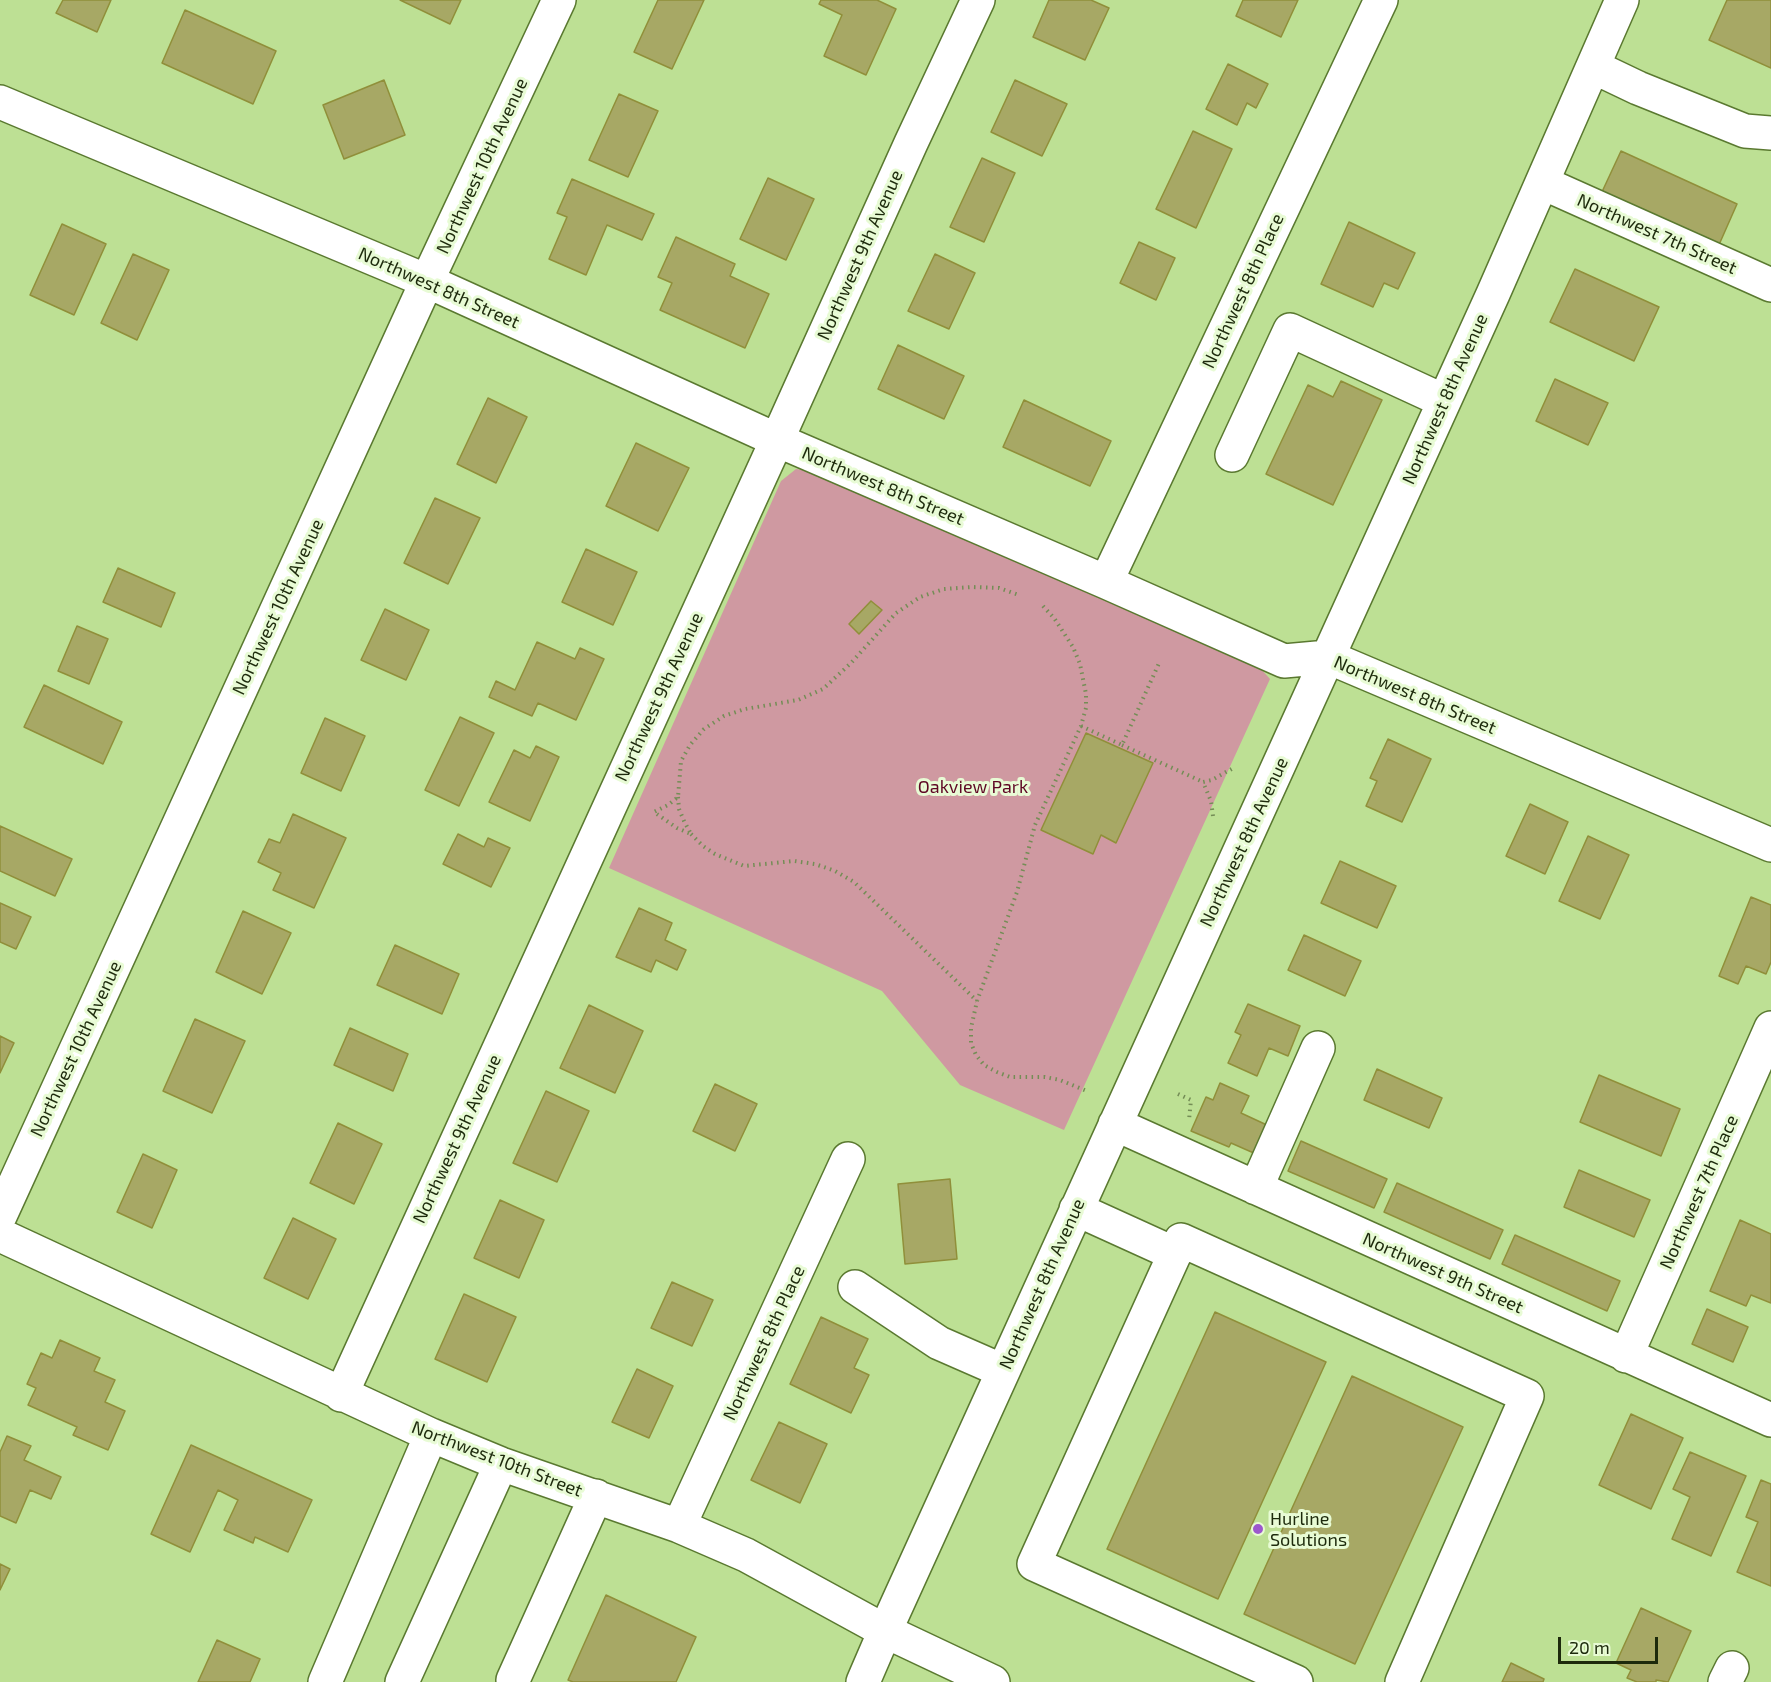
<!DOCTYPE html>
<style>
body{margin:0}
#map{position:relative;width:1771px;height:1682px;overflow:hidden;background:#bde094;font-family:"Exo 2",sans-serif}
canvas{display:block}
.scale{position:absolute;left:1558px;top:1637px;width:100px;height:27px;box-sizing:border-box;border:3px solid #1d2a0c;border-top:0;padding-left:8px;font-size:18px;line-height:21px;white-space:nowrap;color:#1d2a0c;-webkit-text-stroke:4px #e8fbd5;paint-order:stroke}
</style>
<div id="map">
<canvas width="1771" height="1682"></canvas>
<div class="scale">20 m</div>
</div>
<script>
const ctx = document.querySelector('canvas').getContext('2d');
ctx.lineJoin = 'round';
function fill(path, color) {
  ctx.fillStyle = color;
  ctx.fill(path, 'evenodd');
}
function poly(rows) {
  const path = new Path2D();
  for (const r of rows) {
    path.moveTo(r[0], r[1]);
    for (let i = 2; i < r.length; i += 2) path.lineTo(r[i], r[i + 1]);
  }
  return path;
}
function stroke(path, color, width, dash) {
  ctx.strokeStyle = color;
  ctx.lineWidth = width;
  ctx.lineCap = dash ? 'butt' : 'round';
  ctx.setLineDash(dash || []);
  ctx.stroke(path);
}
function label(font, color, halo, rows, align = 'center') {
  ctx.font = font + ' "Exo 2",sans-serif';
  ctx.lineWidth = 6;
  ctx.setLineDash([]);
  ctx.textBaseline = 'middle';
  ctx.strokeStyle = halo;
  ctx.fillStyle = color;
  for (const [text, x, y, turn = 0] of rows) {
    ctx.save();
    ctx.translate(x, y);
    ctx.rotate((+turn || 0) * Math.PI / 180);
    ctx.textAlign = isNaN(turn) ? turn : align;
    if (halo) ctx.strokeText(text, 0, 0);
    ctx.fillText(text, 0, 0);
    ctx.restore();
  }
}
const green = poly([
 [796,469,811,471,1261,669,1270,679,1064,1130,960,1085,882,991,609,868,781,481]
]);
const building = poly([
 [63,0,111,0,97,32,56,13,63,0],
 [400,0,461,0,450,24,400,0],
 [658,0,704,0,672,69,634,52,658,0],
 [821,0,877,0,896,9,866,75,824,56,842,15,819,4,821,0],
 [1049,0,1091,0,1109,8,1085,60,1033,37,1049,0],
 [1243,0,1298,0,1281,37,1236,16,1243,0],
 [1727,0,1771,0,1771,68,1709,40,1727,0],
 [185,10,276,51,253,104,162,63,185,10],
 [1228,64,1268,84,1256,108,1247,103,1237,125,1206,109,1228,64],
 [384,80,405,135,344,159,323,105,384,80],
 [1015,80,1067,104,1042,156,991,132,1015,80],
 [619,94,658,111,628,177,589,160,619,94],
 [1193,131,1232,149,1196,228,1156,209,1193,131],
 [1621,151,1737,204,1718,247,1601,194,1621,151],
 [982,158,1015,173,984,242,950,227,982,158],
 [768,178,814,199,786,260,740,239,768,178],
 [572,179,654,214,642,240,607,225,586,275,549,259,567,217,557,213,572,179],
 [1349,222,1415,253,1398,289,1384,283,1373,307,1321,284,1349,222],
 [62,224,106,244,74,315,30,295,62,224],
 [676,237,735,264,730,276,769,294,745,348,660,310,672,283,658,277,676,237],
 [1139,242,1175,258,1156,300,1120,283,1139,242],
 [133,254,169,270,137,340,101,323,133,254],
 [935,254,975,273,949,329,908,311,935,254],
 [1575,269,1659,307,1634,361,1550,322,1575,269],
 [898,345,964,376,944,419,878,389,898,345],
 [1555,379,1608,403,1588,445,1536,421,1555,379],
 [1341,381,1382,400,1333,505,1266,474,1308,385,1333,397,1341,381],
 [488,398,527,417,496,483,457,464,488,398],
 [1024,400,1111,441,1090,486,1003,447,1024,400],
 [636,443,689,468,658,531,606,506,636,443],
 [435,498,480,518,448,584,404,563,435,498],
 [586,549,637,572,613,625,562,602,586,549],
 [118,568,175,593,161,627,103,602,118,568],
 [871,601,882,610,859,634,849,624,871,601],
 [385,609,429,630,406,680,361,660,385,609],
 [77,626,108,639,89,684,58,671,77,626],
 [537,642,575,659,580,648,604,659,576,720,538,703,532,716,489,697,496,681,515,690,537,642],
 [44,685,122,722,103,764,24,727,44,685],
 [460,717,494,733,459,806,425,790,460,717],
 [325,718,365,736,341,791,301,773,325,718],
 [1086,733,1153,763,1116,843,1101,835,1093,854,1041,830,1086,733],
 [1388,739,1431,759,1402,822,1366,806,1377,781,1370,778,1388,739],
 [536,746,559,757,530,821,489,802,514,750,530,758,536,746],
 [1530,804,1568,822,1545,874,1506,856,1530,804],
 [293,814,346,838,314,908,273,890,281,873,258,862,269,839,280,843,293,814],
 [0,826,72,859,55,896,0,871,0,826],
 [458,834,484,847,488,838,510,848,491,887,443,864,458,834],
 [1588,836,1629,855,1600,919,1559,901,1588,836],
 [1340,861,1396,886,1377,928,1321,903,1340,861],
 [1751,897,1771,905,1771,962,1766,974,1746,966,1738,984,1719,976,1751,897],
 [0,903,31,917,16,949,0,942,0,903],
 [639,908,672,923,665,940,686,950,677,970,656,960,651,972,616,957,639,908],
 [243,911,291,933,262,994,216,972,243,911],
 [1304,935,1361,961,1345,996,1288,970,1304,935],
 [395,945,459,974,442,1014,377,985,395,945],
 [1248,1004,1300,1026,1288,1056,1269,1048,1257,1076,1228,1063,1241,1035,1235,1032,1248,1004],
 [589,1005,643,1031,615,1093,560,1068,589,1005],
 [195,1019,245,1041,212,1113,163,1091,195,1019],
 [350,1028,408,1054,393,1091,334,1065,350,1028],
 [0,1036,14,1043,0,1073,0,1036],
 [1377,1069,1442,1098,1429,1128,1364,1100,1377,1069],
 [1599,1075,1680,1109,1661,1156,1580,1122,1599,1075],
 [1220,1083,1249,1096,1241,1113,1269,1126,1256,1154,1231,1143,1229,1147,1191,1131,1206,1097,1213,1100,1220,1083],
 [715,1084,757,1104,735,1151,693,1131,715,1084],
 [546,1091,589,1111,557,1182,513,1163,546,1091],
 [338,1123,382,1144,354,1204,310,1183,338,1123],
 [1301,1141,1387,1179,1374,1208,1288,1171,1301,1141],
 [143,1154,177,1170,152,1228,117,1212,143,1154],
 [1579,1170,1650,1200,1634,1237,1564,1207,1579,1170],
 [950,1179,957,1259,905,1264,898,1184,950,1179],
 [1397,1183,1503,1230,1490,1259,1384,1212,1397,1183],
 [500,1200,544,1220,519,1278,474,1258,500,1200],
 [293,1218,336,1239,308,1299,264,1278,293,1218],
 [1740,1220,1771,1234,1771,1303,1751,1295,1746,1306,1710,1291,1740,1220],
 [1515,1235,1620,1281,1607,1311,1502,1264,1515,1235],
 [672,1282,713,1300,692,1346,651,1328,672,1282],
 [464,1294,516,1317,487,1382,435,1359,464,1294],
 [1707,1309,1748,1327,1733,1362,1692,1344,1707,1309],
 [1215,1312,1326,1362,1218,1599,1107,1549,1215,1312],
 [821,1317,868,1339,854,1368,869,1375,851,1413,790,1384,821,1317],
 [60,1340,100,1358,94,1371,115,1380,105,1402,125,1411,108,1450,73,1435,77,1427,28,1405,36,1388,27,1384,41,1353,52,1358,60,1340],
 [637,1369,673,1386,649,1438,612,1422,637,1369],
 [1352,1376,1463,1427,1355,1664,1244,1614,1352,1376],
 [1631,1414,1683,1438,1651,1509,1599,1485,1631,1414],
 [779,1422,827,1444,800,1503,751,1480,779,1422],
 [7,1436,31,1446,24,1460,61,1477,51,1499,30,1490,16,1523,0,1516,0,1452,7,1436],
 [191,1445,312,1500,288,1552,255,1537,253,1543,224,1530,238,1500,218,1490,190,1552,151,1534,191,1445],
 [1690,1452,1746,1476,1711,1556,1672,1539,1690,1497,1673,1489,1690,1452],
 [1761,1480,1771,1484,1771,1586,1737,1572,1758,1522,1746,1517,1761,1480],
 [0,1564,10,1569,0,1590,0,1564],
 [606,1595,696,1637,676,1682,573,1682,568,1680,606,1595],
 [1641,1608,1691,1631,1668,1682,1656,1680,1656,1682,1637,1682,1627,1678,1631,1670,1616,1663,1641,1608],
 [217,1640,260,1659,250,1682,198,1682,217,1640],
 [1511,1663,1544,1679,1543,1682,1502,1682,1511,1663]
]);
const path = poly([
 [1043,606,1054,618,1073,647,1080,664,1086,694,1086,708,1081,726,1035,825,1017,892,977,1001,971,1028,971,1043,976,1055,984,1065,997,1072,1010,1077,1045,1077,1060,1080,1087,1091],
 [1081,726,1122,745,1160,661],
 [1122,745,1203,782],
 [678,797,679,809,684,821,691,834,677,828,654,812,668,805,678,797,681,761,690,745,704,729,724,716,745,709,798,700,823,689,851,663,896,613,920,597,944,589,972,587,999,588,1019,595],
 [1213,816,1211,801,1203,782,1212,780,1235,767],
 [691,834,703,846,715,854,744,866,794,861,815,864,835,871,854,882,977,1001],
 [1178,1094,1191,1100,1189,1120]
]);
const minor = poly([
 [1594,67,1638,88,1745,131,1771,133],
 [0,102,427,281,777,440,1106,582,1284,661,1328,657,1771,845],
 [1543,183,1771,285],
 [1232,455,1290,330,1444,401],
 [1106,582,1381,0],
 [1115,1124,1771,1420],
 [1256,1188,1318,1048],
 [1076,1209,1175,1254],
 [0,1216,427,281,559,0],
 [0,1235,431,1435,501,1464,679,1526,746,1555,885,1631,993,1682],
 [855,1287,939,1343,1003,1371],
 [1626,1356,1771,1028],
 [341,1395,777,440,911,143,978,0],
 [679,1526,848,1159],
 [513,1680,596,1496],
 [325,1682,431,1435],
 [402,1682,501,1464],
 [863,1682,885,1631,1493,294,1622,0],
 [1296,1682,1034,1564,1181,1240,1527,1396,1402,1682],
 [1725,1682,1732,1668]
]);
const markers = [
 [1258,1529,6,"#9c58cc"]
];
const streetNames = [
 ["Northwest 10th Avenue",482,166,-65],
 ["Northwest 7th Street",1657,234,24],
 ["Northwest 9th Avenue",860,255,-66],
 ["Northwest 8th Street",439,288,24],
 ["Northwest 8th Place",1243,291,-65],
 ["Northwest 8th Avenue",1445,399,-66],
 ["Northwest 8th Street",883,486,23],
 ["Northwest 10th Avenue",278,607,-65],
 ["Northwest 8th Street",1415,695,23],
 ["Northwest 9th Avenue",659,697,-65],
 ["Northwest 8th Avenue",1244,842,-65],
 ["Northwest 10th Avenue",76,1049,-65],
 ["Northwest 9th Avenue",457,1139,-65],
 ["Northwest 7th Place",1699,1192,-66],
 ["Northwest 9th Street",1443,1273,24],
 ["Northwest 8th Avenue",1042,1284,-66],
 ["Northwest 8th Place",764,1343,-65],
 ["Northwest 10th Street",497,1459,21]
];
const parkNames = [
 ["Oakview Park",973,787]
];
const poiNames = [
 ["Hurline",1270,1519],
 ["Solutions",1270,1540]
];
fill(green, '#cf99a1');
fill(building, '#a7a865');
stroke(building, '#908f3a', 1.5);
stroke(minor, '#5a7930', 36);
stroke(path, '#748d56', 4, [1.5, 4.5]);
stroke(minor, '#fff', 33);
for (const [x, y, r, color] of markers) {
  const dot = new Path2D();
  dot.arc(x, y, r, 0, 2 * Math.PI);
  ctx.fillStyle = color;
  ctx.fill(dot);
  stroke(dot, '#e8fbd5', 2);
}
label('18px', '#1d2a0c', '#e8fbd5', streetNames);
label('18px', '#5e0624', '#e8fbd5', parkNames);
label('18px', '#1d2a0c', '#e8fbd5', poiNames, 'left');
</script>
